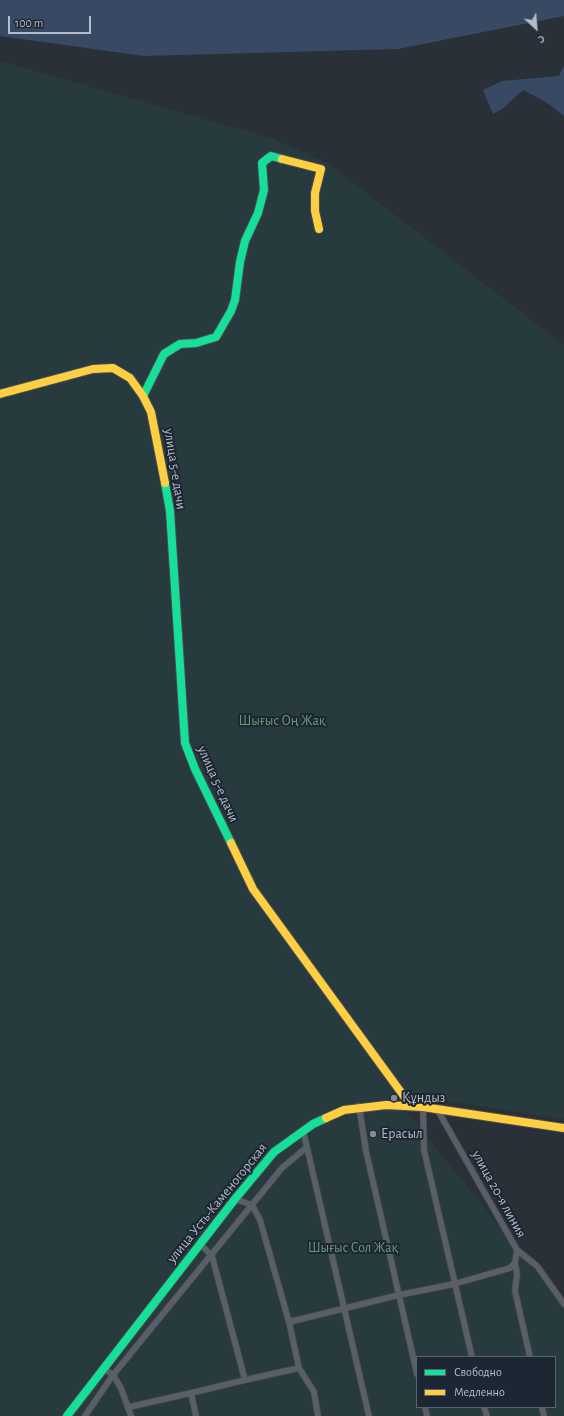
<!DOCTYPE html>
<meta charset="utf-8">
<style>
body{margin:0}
#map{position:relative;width:564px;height:1416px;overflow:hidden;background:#2a3038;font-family:"Alegreya Sans",sans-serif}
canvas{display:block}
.legend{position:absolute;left:416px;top:1356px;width:140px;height:52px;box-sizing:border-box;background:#1d2633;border:1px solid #59626f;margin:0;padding:5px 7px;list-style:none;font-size:12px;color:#b4bcc9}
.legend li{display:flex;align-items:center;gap:8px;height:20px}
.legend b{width:20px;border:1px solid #59626f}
.north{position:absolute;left:516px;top:8px;width:40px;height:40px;-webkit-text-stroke:3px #1d2633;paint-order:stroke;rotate:154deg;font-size:11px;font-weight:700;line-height:16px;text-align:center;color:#b4bcc9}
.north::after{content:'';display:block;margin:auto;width:14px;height:18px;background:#b4bcc9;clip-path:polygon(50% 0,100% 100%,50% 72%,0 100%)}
.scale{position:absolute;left:8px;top:16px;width:83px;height:18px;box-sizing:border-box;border:2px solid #b4bcc9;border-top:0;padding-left:5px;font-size:12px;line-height:14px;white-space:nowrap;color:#b4bcc9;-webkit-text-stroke:3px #1d2633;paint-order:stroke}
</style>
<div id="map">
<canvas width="564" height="1416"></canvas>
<ul class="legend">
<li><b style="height:5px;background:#16e098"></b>Свободно</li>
<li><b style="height:5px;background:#ffcf43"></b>Медленно</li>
</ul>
<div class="north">С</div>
<div class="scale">100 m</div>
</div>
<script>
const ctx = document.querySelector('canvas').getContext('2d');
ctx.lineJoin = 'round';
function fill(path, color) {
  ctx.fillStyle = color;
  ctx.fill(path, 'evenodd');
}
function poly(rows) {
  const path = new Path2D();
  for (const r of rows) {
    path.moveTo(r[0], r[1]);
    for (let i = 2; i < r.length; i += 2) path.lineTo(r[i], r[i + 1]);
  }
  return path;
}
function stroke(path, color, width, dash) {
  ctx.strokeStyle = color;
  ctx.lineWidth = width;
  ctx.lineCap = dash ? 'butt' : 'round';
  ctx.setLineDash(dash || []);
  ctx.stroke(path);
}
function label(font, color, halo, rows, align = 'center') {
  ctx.font = font + ' "Alegreya Sans",sans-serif';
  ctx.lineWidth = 4;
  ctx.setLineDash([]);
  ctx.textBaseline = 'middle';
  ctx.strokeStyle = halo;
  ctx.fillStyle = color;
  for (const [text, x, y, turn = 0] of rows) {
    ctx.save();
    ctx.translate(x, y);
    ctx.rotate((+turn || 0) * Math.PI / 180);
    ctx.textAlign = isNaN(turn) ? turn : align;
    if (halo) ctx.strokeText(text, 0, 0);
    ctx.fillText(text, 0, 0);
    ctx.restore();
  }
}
const green = poly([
 [0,61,274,139,326,162,564,345,564,1119,420,1097,364,1101,397,1100,564,1305,564,1416,0,1416],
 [417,1357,555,1357,555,1407,417,1407]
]);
const water = poly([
 [0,0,564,0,564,16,398,49,144,56,0,36],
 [564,65,564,116,546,102,523,90,502,109,493,114,483,90,502,81,559,76]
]);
const street = poly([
 [359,1106,366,1151,417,1374],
 [423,1107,424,1150,472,1357],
 [437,1109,517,1250,537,1266,564,1304],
 [303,1130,369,1416],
 [235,1199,252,1205,260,1220,289,1322,299,1368,314,1392,318,1416],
 [515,1263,517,1274,515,1291,530,1357],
 [289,1322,399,1295,454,1284,510,1268,515,1263,517,1250],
 [103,1368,113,1375,121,1388,131,1416],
 [245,1380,299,1368],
 [129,1407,191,1393],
 [425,1407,427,1416],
 [484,1407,487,1416],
 [542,1407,544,1416],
 [85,1416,113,1375,282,1168,307,1147],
 [196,1416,191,1393,245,1380,212,1256,200,1244]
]);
const fast = poly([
 [143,396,164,354,180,344,196,343,216,337,231,311,235,300,240,262,245,241,258,213,264,190,262,163,271,156,282,159],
 [165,483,170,511,185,743,195,769,231,843],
 [67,1416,235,1199,274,1152,313,1124,326,1118]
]);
const slow = poly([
 [282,159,321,169,315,193,315,211,319,229],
 [0,394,93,369,113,368,130,378,143,396,151,412,165,483],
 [231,843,253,889,411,1106],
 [326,1118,344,1110,386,1105,423,1107,564,1128]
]);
const markers = [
 [394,1098,4,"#848b96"],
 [373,1134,4,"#848b96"]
];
const streetNames = [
 ["улица 5-е дачи",175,469,81],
 ["улица 5-е дачи",218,784,66],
 ["улица 20-я линия",499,1194,61],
 ["улица Усть-Каменогорская",217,1203,-51]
];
const parkNames = [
 ["Шығыс Оң Жақ",282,721],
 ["Шығыс Сол Жақ",353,1248]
];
const poiNames = [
 ["Құндыз",402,1098],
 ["Ерасыл",381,1134]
];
fill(green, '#273a3e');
fill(water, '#384963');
stroke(street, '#484c53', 7);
stroke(fast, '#484c53', 10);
stroke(slow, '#484c53', 10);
stroke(street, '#5a5e66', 5.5);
stroke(fast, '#16e098', 8);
stroke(slow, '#ffcf43', 8);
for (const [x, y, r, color] of markers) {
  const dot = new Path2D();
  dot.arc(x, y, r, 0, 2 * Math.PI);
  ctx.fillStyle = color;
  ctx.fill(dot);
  stroke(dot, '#1d2633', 1.5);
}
label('14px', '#b4bcc9', '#1d2633', streetNames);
label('14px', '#6b9a76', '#1d2633', parkNames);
label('14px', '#b4bcc9', '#1d2633', poiNames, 'left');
</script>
